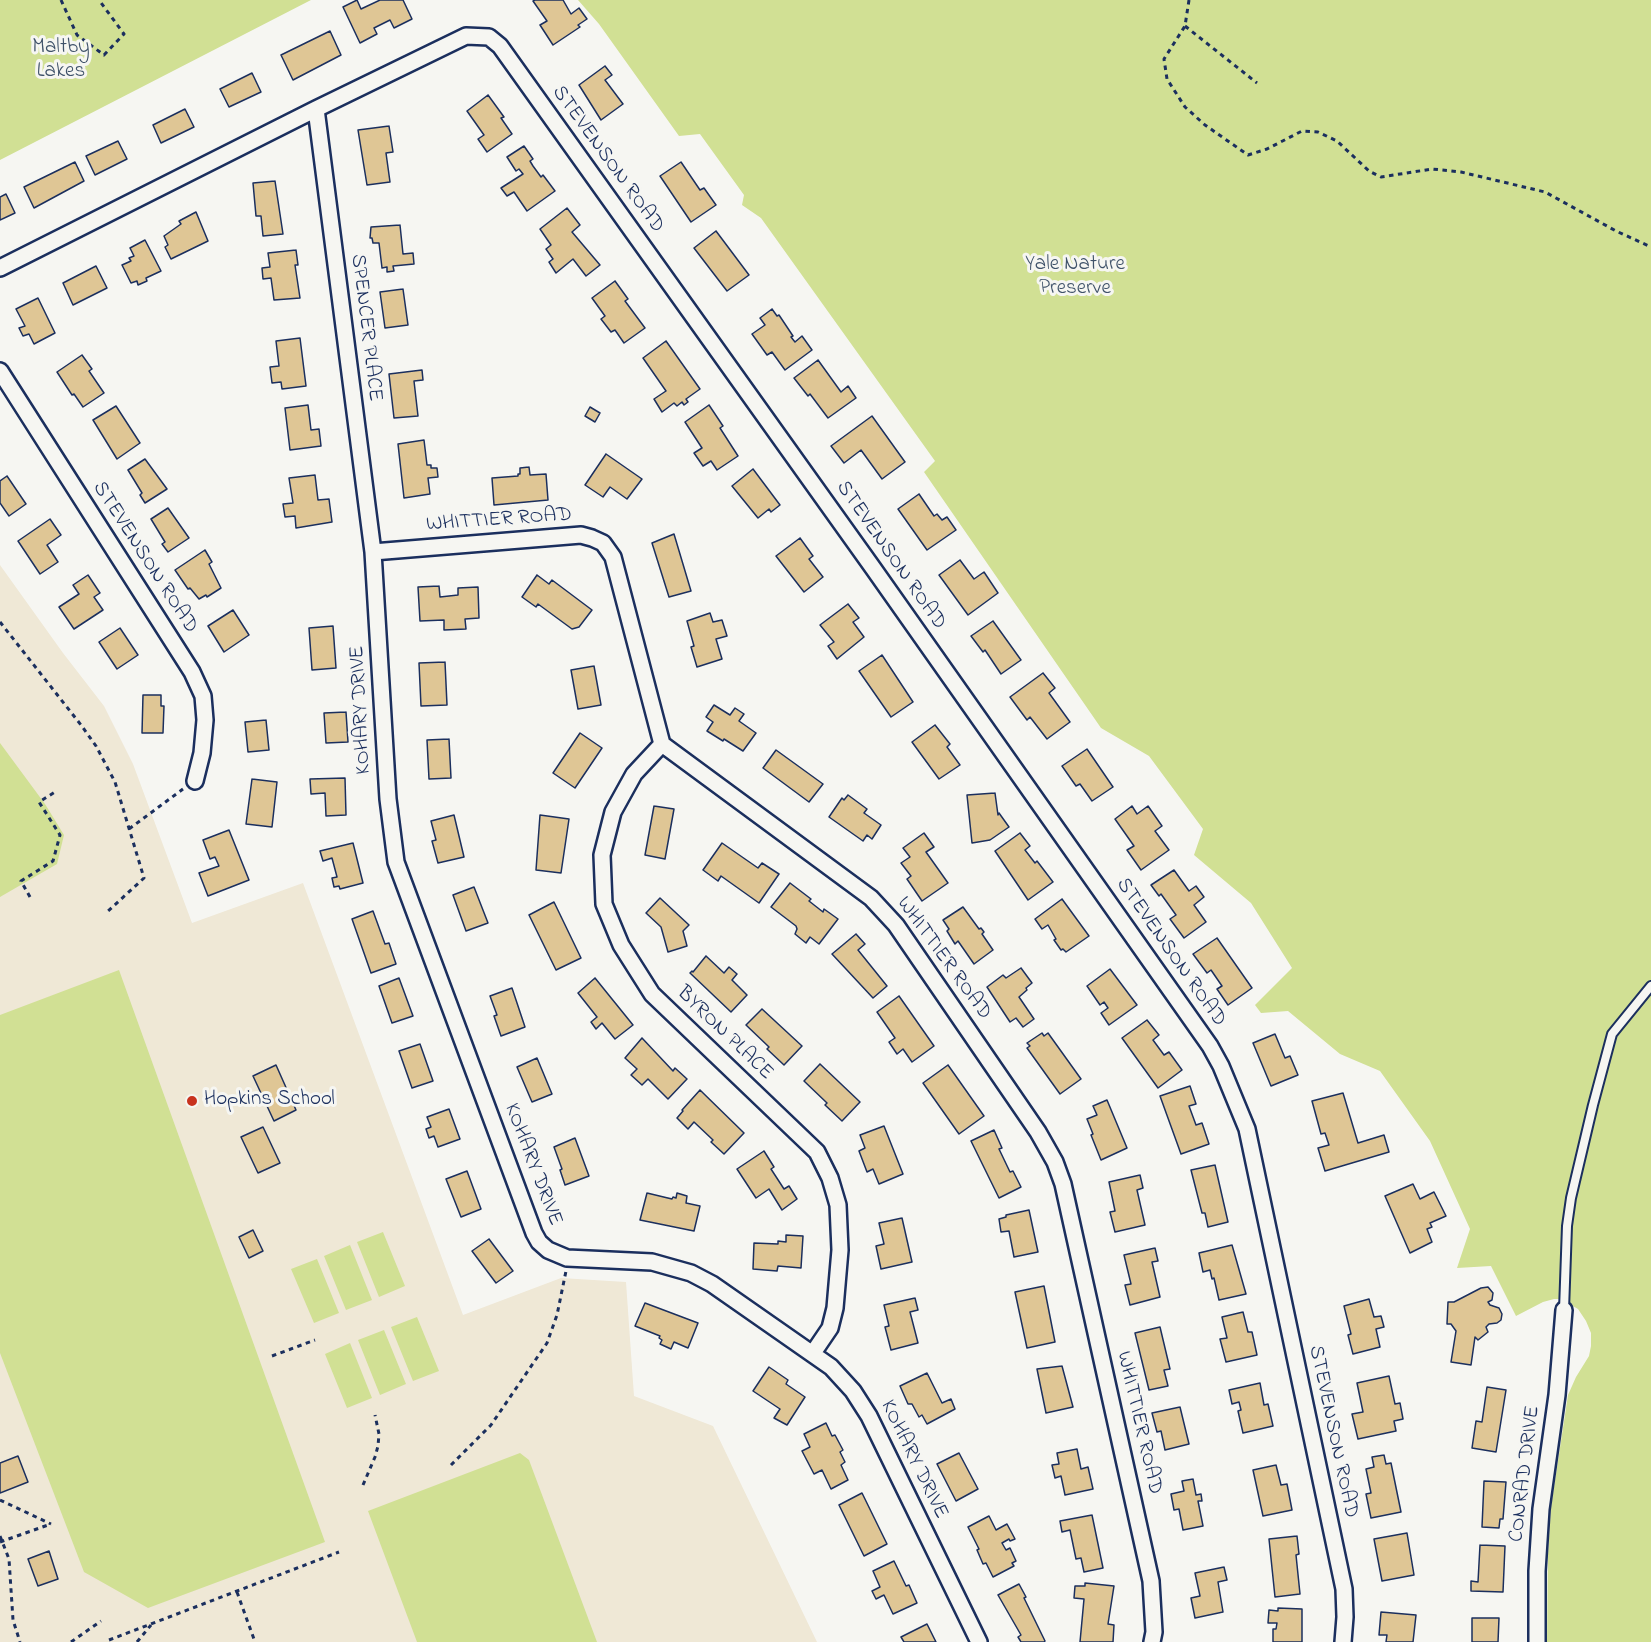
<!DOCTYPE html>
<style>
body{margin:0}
canvas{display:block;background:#f6f6f2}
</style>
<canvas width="1651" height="1642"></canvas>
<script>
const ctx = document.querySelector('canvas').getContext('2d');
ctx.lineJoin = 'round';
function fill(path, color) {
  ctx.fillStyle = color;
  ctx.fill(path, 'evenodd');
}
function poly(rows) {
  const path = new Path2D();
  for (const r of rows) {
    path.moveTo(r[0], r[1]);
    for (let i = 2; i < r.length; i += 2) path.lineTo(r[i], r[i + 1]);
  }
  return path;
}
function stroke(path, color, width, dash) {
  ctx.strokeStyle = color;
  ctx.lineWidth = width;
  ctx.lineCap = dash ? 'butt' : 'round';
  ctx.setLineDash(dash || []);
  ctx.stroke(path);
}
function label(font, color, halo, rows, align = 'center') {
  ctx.font = font + ' "Indie Flower",sans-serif';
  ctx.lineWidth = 6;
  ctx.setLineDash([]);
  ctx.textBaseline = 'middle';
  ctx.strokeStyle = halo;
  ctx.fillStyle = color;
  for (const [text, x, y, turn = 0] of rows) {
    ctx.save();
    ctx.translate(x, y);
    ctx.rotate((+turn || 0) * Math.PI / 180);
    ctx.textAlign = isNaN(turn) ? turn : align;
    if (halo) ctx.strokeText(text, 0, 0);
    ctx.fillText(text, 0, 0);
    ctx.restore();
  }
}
const built = poly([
 [0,565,63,653,104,706,133,764,192,923,303,883,463,1315,561,1278,626,1282,634,1396,713,1426,817,1642,0,1642]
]);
const green = poly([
 [0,0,311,0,0,160],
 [578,0,1651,0,1651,1642,1547,1642,1548,1554,1551,1507,1568,1395,1576,1377,1589,1356,1591,1346,1591,1333,1586,1321,1578,1309,1561,1299,1554,1299,1543,1302,1516,1316,1491,1266,1457,1268,1470,1229,1430,1141,1380,1071,1340,1054,1288,1011,1261,1013,1255,1005,1292,968,1251,903,1194,855,1203,829,1149,756,1101,728,924,472,935,461,761,218,742,205,744,195,700,134,679,136,599,24],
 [0,743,45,804,64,835,57,864,0,897],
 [119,970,325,1542,148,1608,84,1572,0,1353,0,1015],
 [383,1232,405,1286,379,1297,357,1242],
 [350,1245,372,1300,346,1310,324,1256],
 [317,1259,339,1313,314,1323,291,1269],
 [417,1317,439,1371,413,1381,391,1327],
 [384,1330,406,1384,380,1395,358,1340],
 [350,1343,372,1398,347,1408,325,1354],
 [520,1453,529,1460,597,1642,417,1642,368,1511]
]);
const building = poly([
 [357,0,361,9,380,0,403,0,412,19,394,28,390,20,374,28,377,34,360,43,343,7,357,0],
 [535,0,563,0,571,14,579,8,587,19,578,25,580,27,553,45,540,25,547,21,533,1,535,0],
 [330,31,341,55,293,80,281,55,330,31],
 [605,66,612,75,605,80,623,104,601,120,579,85,605,66],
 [252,73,261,92,229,107,220,89,252,73],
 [488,95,504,117,501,118,512,134,487,152,478,139,484,135,467,111,488,95],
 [185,109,194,127,161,143,153,125,185,109],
 [389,126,393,152,386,153,390,182,367,185,358,130,389,126],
 [118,141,127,159,95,175,86,156,118,141],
 [524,146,533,159,530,161,533,166,541,177,543,175,555,191,527,211,514,192,507,196,501,188,523,174,519,169,516,171,507,157,524,146],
 [75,162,84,181,34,208,24,187,75,162],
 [681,162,700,190,704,188,716,205,691,222,660,176,681,162],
 [275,181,283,234,263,236,261,216,256,216,253,183,275,181],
 [6,194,15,213,0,220,0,197,6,194],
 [567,208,580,225,572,232,600,265,586,276,573,259,556,273,549,262,553,259,546,249,551,245,540,229,567,208],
 [196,212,208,241,171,259,165,247,168,245,164,236,181,224,179,221,196,212],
 [400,225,403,254,413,253,414,264,393,266,394,271,387,272,387,267,382,268,379,243,373,243,372,238,370,238,371,227,400,225],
 [716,231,749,275,727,291,694,248,716,231],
 [145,240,161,271,146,278,147,281,138,285,137,281,131,283,122,265,131,261,129,258,134,256,130,248,145,240],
 [296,250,298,265,295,265,300,298,274,300,271,278,263,279,262,268,270,267,268,253,296,250],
 [96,266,107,288,73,305,63,283,96,266],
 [615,281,628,299,625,301,645,328,624,343,615,330,611,332,601,319,605,316,592,298,615,281],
 [403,289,408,325,385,328,380,292,403,289],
 [38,298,55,333,34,344,29,334,23,336,19,328,25,326,16,309,38,298],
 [772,309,777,316,779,315,793,336,791,337,795,342,802,336,812,350,785,370,772,352,767,355,752,334,765,325,760,318,772,309],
 [300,338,306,386,282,389,281,382,272,383,270,367,279,366,276,341,300,338],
 [666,341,700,389,686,399,688,402,684,405,682,402,677,406,674,403,662,412,654,399,666,391,643,358,666,341],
 [82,355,92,369,89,371,104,393,83,407,74,394,72,395,57,372,82,355],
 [818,360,841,392,848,386,856,398,828,418,810,394,808,396,794,378,818,360],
 [422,370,423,380,414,381,418,416,394,418,389,374,422,370],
 [308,405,311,430,319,429,321,446,290,450,285,408,308,405],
 [709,405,723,426,720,428,738,456,717,470,711,461,703,466,694,453,702,448,685,422,709,405],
 [116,406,140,443,117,459,93,420,116,406],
 [590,407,600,413,595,422,585,416,590,407],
 [872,416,905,462,882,479,861,450,844,463,831,446,872,416],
 [424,440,427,465,431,465,431,468,437,468,438,477,428,478,430,494,404,498,398,444,424,440],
 [606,454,642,479,627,499,610,487,603,497,585,485,606,454],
 [145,459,167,489,145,503,140,495,142,493,128,470,145,459],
 [529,467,530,475,546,474,548,500,494,505,492,478,518,476,518,474,520,474,520,468,529,467],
 [753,469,780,505,771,512,769,509,758,518,732,486,753,469],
 [315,475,318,500,329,499,332,522,296,528,295,516,285,517,283,504,293,503,289,478,315,475],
 [7,476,26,504,9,516,0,503,0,481,7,476],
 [919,494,934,516,937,514,942,520,947,517,956,530,927,550,898,509,919,494],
 [168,508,189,538,168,552,162,544,165,542,151,519,168,508],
 [50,519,61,535,47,545,58,562,40,574,18,541,50,519],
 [674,534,691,591,669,597,652,543,674,534],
 [800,538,813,556,809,559,823,577,804,592,776,556,800,538],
 [205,550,212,562,209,564,221,588,207,597,206,595,199,599,190,588,188,589,175,570,205,550],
 [960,560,974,579,984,572,998,593,968,615,939,575,960,560],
 [88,575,100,593,94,597,103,610,74,629,59,607,79,594,73,585,88,575],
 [537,575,549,584,552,580,592,610,579,627,572,629,538,604,536,607,522,597,537,575],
 [439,586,440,597,458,595,458,588,478,587,479,618,465,619,466,629,444,630,444,620,420,621,418,587,439,586],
 [848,604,859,618,853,622,864,637,837,659,828,646,834,642,820,625,848,604],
 [233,610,249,635,224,652,208,626,233,610],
 [710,613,713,622,722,620,727,636,716,639,722,659,697,667,691,647,694,646,687,621,710,613],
 [993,621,1021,660,1001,674,985,650,983,652,971,636,993,621],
 [333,626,336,668,312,670,309,628,333,626],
 [120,628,138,655,117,669,99,642,120,628],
 [882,655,913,702,891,717,859,671,882,655],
 [445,662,447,705,421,706,419,663,445,662],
 [594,666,601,705,578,709,571,670,594,666],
 [1043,673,1055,688,1049,693,1070,722,1047,739,1030,717,1027,720,1010,697,1043,673],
 [143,695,161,695,161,706,164,706,163,733,142,733,143,695],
 [714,705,730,715,735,708,744,714,739,721,756,733,743,751,724,739,723,741,707,731,713,722,706,717,714,705],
 [346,712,348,742,326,743,324,713,346,712],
 [266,720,269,750,248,752,245,722,266,720],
 [935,725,950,744,947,747,960,765,939,779,912,742,935,725],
 [580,733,602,748,575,788,553,773,580,733],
 [449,739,451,778,429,779,427,740,449,739],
 [1087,749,1113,787,1092,801,1080,784,1076,786,1062,766,1087,749],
 [776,750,823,784,809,802,763,768,776,750],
 [345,778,346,815,326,816,325,793,311,794,310,779,345,778],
 [252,779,277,782,272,827,246,824,252,779],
 [995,793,998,815,999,813,1009,827,990,840,972,843,967,795,995,793],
 [848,795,867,809,864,813,881,825,872,839,867,835,863,841,829,817,842,798,844,800,848,795],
 [654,806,674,809,665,859,645,855,654,806],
 [1132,806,1137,814,1148,806,1162,826,1155,831,1169,850,1141,870,1127,850,1134,846,1115,819,1132,806],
 [454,815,464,857,438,863,432,841,436,840,431,821,454,815],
 [540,815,569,819,561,873,536,870,540,815],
 [229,830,249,880,208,896,199,873,219,866,215,857,210,859,203,840,229,830],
 [924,833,934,847,926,852,948,883,922,901,907,879,911,876,901,863,910,857,903,848,924,833],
 [1020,833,1030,846,1025,850,1035,863,1037,861,1053,882,1028,900,995,851,1020,833],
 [353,843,363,883,340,889,339,886,334,887,332,878,337,877,332,858,323,861,320,851,353,843],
 [722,843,758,868,762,863,779,874,759,903,721,876,718,881,703,870,722,843],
 [1174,870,1189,891,1196,886,1204,897,1194,905,1206,922,1184,938,1170,919,1176,915,1161,894,1159,896,1151,885,1174,870],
 [790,883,811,899,809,901,823,912,824,909,838,919,819,944,810,937,806,943,795,934,797,929,796,926,771,907,790,883],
 [474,887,488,923,466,931,453,895,474,887],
 [660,898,689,925,683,931,687,946,668,952,661,927,646,913,660,898],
 [1062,899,1089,936,1066,952,1063,949,1061,950,1054,940,1056,939,1048,925,1042,929,1035,919,1062,899],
 [554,902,581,958,556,970,529,915,554,902],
 [963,907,979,929,981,928,984,932,982,934,993,950,974,964,958,941,955,944,947,931,949,929,943,920,963,907],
 [373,911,385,944,389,943,396,964,371,973,352,919,373,911],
 [856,934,865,944,858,950,887,986,873,998,832,954,856,934],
 [1217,938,1252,988,1228,1005,1217,989,1222,986,1211,970,1207,973,1193,954,1217,938],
 [706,956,724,973,729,967,737,974,732,980,747,995,731,1012,690,973,692,971,693,972,706,956],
 [1021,968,1032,983,1026,988,1027,990,1019,997,1034,1019,1023,1027,1016,1018,1010,1022,987,987,1003,975,1006,978,1021,968],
 [1110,969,1137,1005,1109,1025,1101,1013,1108,1008,1104,1002,1100,1005,1087,986,1110,969],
 [399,978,413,1016,392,1023,379,986,399,978],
 [595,978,633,1025,615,1039,602,1023,596,1029,591,1022,597,1017,578,993,595,978],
 [512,988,525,1027,501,1036,494,1016,497,1015,490,996,512,988],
 [899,996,934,1046,912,1062,903,1049,897,1054,889,1042,895,1038,877,1012,899,996],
 [762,1009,802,1046,784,1065,767,1049,769,1047,746,1025,762,1009],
 [1147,1020,1159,1035,1153,1040,1164,1055,1169,1052,1182,1070,1158,1088,1122,1038,1147,1020],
 [1042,1033,1044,1036,1048,1033,1081,1079,1060,1094,1027,1048,1030,1046,1027,1043,1042,1033],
 [1275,1034,1285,1058,1290,1056,1298,1075,1271,1086,1253,1043,1275,1034],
 [642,1038,673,1071,675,1068,687,1079,668,1099,648,1079,642,1085,631,1075,637,1069,625,1058,642,1038],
 [420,1044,433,1081,412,1088,399,1051,420,1044],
 [537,1058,552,1094,532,1102,517,1067,537,1058],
 [820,1064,860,1102,842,1121,825,1105,827,1103,804,1081,820,1064],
 [276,1065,296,1110,274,1121,253,1076,276,1065],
 [948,1065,984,1116,959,1134,923,1083,948,1065],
 [1190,1086,1196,1104,1189,1106,1196,1125,1202,1123,1209,1144,1181,1154,1160,1096,1190,1086],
 [700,1090,744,1133,724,1154,711,1142,713,1140,694,1122,688,1129,677,1118,683,1111,682,1110,700,1090],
 [1343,1093,1358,1143,1384,1135,1389,1152,1325,1171,1318,1148,1329,1145,1325,1133,1321,1134,1312,1101,1343,1093],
 [1107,1100,1127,1148,1101,1160,1091,1135,1093,1134,1087,1119,1097,1115,1093,1106,1107,1100],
 [449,1109,460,1139,438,1147,434,1136,429,1138,426,1129,431,1127,427,1117,449,1109],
 [884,1126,903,1174,879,1184,873,1169,867,1172,859,1151,865,1148,860,1135,884,1126],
 [263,1127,280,1163,258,1173,241,1137,263,1127],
 [994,1130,1002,1148,999,1149,1010,1172,1013,1171,1021,1187,999,1198,971,1141,994,1130],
 [575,1138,589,1176,565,1185,560,1170,562,1169,554,1147,575,1138],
 [764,1151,774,1167,771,1169,784,1189,789,1186,797,1199,782,1210,769,1189,756,1198,737,1169,764,1151],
 [1215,1165,1228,1222,1208,1227,1205,1213,1202,1213,1191,1170,1215,1165],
 [467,1171,481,1209,461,1217,446,1179,467,1171],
 [1140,1175,1143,1188,1137,1190,1145,1225,1115,1232,1110,1212,1115,1211,1109,1182,1140,1175],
 [1413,1184,1420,1199,1434,1192,1446,1216,1430,1223,1432,1227,1427,1229,1432,1242,1410,1253,1385,1196,1413,1184],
 [647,1193,672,1199,673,1197,676,1198,677,1193,687,1196,686,1203,700,1206,694,1231,640,1220,647,1193],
 [1029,1210,1038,1252,1014,1257,1009,1231,1001,1232,999,1219,1006,1217,1006,1215,1029,1210],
 [902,1218,912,1262,881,1269,876,1246,884,1244,879,1223,902,1218],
 [253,1230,263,1251,249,1258,239,1237,253,1230],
 [786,1235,803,1236,801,1268,778,1266,777,1271,753,1269,754,1243,778,1244,778,1241,786,1242,786,1235],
 [489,1239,513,1271,496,1283,472,1251,489,1239],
 [1232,1245,1246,1294,1219,1300,1214,1278,1212,1279,1210,1270,1203,1272,1199,1253,1232,1245],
 [1155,1248,1158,1261,1152,1262,1160,1297,1130,1305,1125,1285,1131,1284,1124,1255,1155,1248],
 [1044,1286,1055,1342,1027,1348,1015,1292,1044,1286],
 [1488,1287,1493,1293,1492,1300,1488,1302,1490,1305,1499,1308,1502,1314,1501,1320,1497,1323,1489,1324,1486,1327,1488,1332,1478,1340,1475,1337,1471,1365,1451,1362,1456,1331,1451,1324,1447,1324,1448,1302,1454,1302,1481,1288,1488,1287],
 [915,1298,918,1310,910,1312,918,1343,891,1350,885,1327,889,1326,884,1305,915,1298],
 [1369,1299,1374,1317,1381,1316,1384,1327,1376,1329,1380,1347,1353,1354,1348,1335,1351,1334,1344,1306,1369,1299],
 [645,1303,698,1323,688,1348,674,1342,671,1349,660,1344,662,1340,659,1338,660,1336,635,1326,645,1303],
 [1243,1312,1248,1332,1252,1332,1257,1355,1226,1362,1220,1339,1227,1338,1222,1317,1243,1312],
 [1160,1327,1170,1369,1164,1370,1168,1386,1149,1390,1135,1333,1160,1327],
 [1062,1366,1073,1407,1046,1413,1037,1369,1062,1366],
 [769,1367,788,1380,786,1384,805,1397,787,1425,774,1418,780,1409,753,1391,769,1367],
 [927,1373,942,1403,951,1399,955,1409,927,1424,922,1415,919,1417,912,1404,908,1404,900,1386,927,1373],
 [1389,1376,1395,1404,1400,1403,1403,1419,1394,1421,1396,1431,1358,1439,1352,1414,1363,1412,1357,1383,1389,1376],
 [1260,1383,1264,1405,1268,1404,1273,1426,1243,1433,1238,1411,1241,1410,1239,1402,1232,1404,1229,1390,1260,1383],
 [1487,1387,1506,1390,1496,1452,1472,1448,1476,1421,1482,1422,1487,1387],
 [1180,1407,1189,1444,1165,1450,1161,1431,1157,1432,1152,1413,1180,1407],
 [826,1423,832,1436,835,1435,843,1450,840,1452,845,1462,841,1465,848,1480,831,1489,822,1470,814,1474,802,1451,810,1447,804,1434,826,1423],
 [1077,1449,1081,1469,1088,1467,1093,1489,1065,1495,1061,1476,1055,1478,1052,1465,1059,1464,1057,1453,1077,1449],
 [959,1453,978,1489,956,1501,937,1464,959,1453],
 [1384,1455,1386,1464,1391,1463,1401,1512,1371,1518,1366,1494,1371,1493,1366,1469,1374,1467,1372,1457,1384,1455],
 [18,1456,28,1482,0,1493,0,1463,18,1456],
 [1276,1465,1281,1485,1287,1484,1292,1510,1263,1516,1253,1470,1276,1465],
 [1193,1479,1196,1495,1201,1494,1202,1501,1198,1501,1203,1526,1183,1530,1179,1509,1174,1510,1171,1494,1184,1491,1182,1481,1193,1479],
 [1484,1481,1506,1482,1503,1519,1500,1519,1499,1528,1482,1527,1484,1481],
 [862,1493,887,1544,864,1556,839,1505,862,1493],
 [1092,1515,1103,1568,1084,1572,1081,1558,1076,1559,1070,1530,1062,1532,1060,1521,1092,1515],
 [989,1516,996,1530,1007,1524,1015,1539,1010,1541,1009,1539,1002,1543,1006,1550,1010,1548,1016,1561,1012,1563,1014,1566,993,1577,986,1563,983,1564,977,1550,979,1549,968,1527,989,1516],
 [1407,1533,1414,1575,1382,1581,1374,1539,1407,1533],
 [1297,1536,1299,1554,1296,1555,1300,1594,1275,1597,1269,1539,1297,1536],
 [1480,1545,1505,1546,1503,1592,1471,1591,1471,1581,1478,1582,1480,1545],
 [49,1551,58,1579,38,1586,28,1559,49,1551],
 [894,1561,906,1586,909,1585,917,1603,893,1614,884,1595,876,1599,872,1591,880,1587,873,1571,894,1561],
 [1224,1567,1227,1580,1218,1582,1223,1612,1195,1618,1191,1598,1200,1596,1195,1573,1224,1567],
 [1085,1583,1114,1586,1108,1624,1114,1625,1113,1642,1080,1642,1084,1599,1074,1598,1075,1586,1085,1586,1085,1583],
 [1019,1584,1026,1597,1024,1598,1045,1641,1044,1642,1021,1642,1018,1637,1021,1635,998,1595,1019,1584],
 [1278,1608,1302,1609,1302,1642,1273,1642,1273,1629,1276,1629,1277,1623,1268,1623,1269,1610,1278,1611,1278,1608],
 [1381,1612,1416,1615,1413,1642,1386,1642,1387,1635,1379,1635,1381,1612],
 [1472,1618,1499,1618,1498,1642,1472,1642,1472,1618],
 [927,1624,936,1642,904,1642,901,1637,927,1624]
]);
const path = poly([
 [61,0,77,35,104,55,124,34,99,0],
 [1189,0,1185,26,1164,59,1167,79,1185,107,1205,125,1248,155,1267,149,1302,131,1318,132,1337,141,1369,171,1381,177,1432,169,1461,172,1545,192,1616,231,1651,247],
 [1185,26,1257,83],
 [0,622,81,725,96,746,115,782,144,878,106,913],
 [129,829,183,789],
 [30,897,21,881,53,861,60,835,39,802,55,792],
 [272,1356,315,1340],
 [451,1465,491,1425,547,1343,557,1315,566,1271],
 [363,1485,375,1457,378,1446,379,1434,375,1415],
 [0,1500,51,1524],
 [0,1536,9,1559,13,1620,20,1642],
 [0,1542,51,1524],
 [237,1592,255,1642],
 [109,1640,339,1552],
 [71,1642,101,1621],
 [137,1642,151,1625]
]);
const lane = poly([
 [1564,1310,1567,1226,1571,1198,1593,1105,1612,1034,1651,986]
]);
const street = poly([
 [316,109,373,552,388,799,396,862,534,1233,539,1242,548,1250,567,1258,652,1262,691,1273,712,1284,831,1367,853,1391,869,1416,979,1642],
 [0,268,316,109,466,36,489,37,500,46,873,568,1210,1046,1221,1066,1247,1129,1344,1589,1345,1617,1343,1642],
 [0,371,192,672,203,696,205,720,202,753,195,781],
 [373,552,581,535,592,538,603,543,613,557,662,744,871,898,896,925,1038,1132,1055,1162,1063,1184,1151,1581,1154,1632,1152,1642],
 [662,744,634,774,613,812,602,855,604,904,621,945,652,994,817,1152,830,1178,838,1205,840,1250,835,1308,830,1328,813,1353],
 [1537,1642,1537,1571,1541,1509,1557,1395,1564,1310]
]);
const markers = [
 [192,1101,6,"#c8321e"]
];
const parkNames = [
 ["Maltby",61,49],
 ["Lakes",61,73],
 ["Yale Nature",1075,266],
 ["Preserve",1075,290]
];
const streetNames = [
 ["STEVENSON ROAD",607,160,54],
 ["SPENCER PLACE",365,328,83],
 ["WHITTIER ROAD",499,521,-4],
 ["STEVENSON ROAD",890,556,55],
 ["STEVENSON ROAD",144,558,57],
 ["KOHARY DRIVE",362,710,-93],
 ["STEVENSON ROAD",1170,953,55],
 ["WHITTIER ROAD",943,959,54],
 ["BYRON PLACE",724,1034,44],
 ["KOHARY DRIVE",532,1165,69],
 ["WHITTIER ROAD",1138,1423,77],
 ["STEVENSON ROAD",1332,1432,78],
 ["KOHARY DRIVE",913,1460,64],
 ["CONRAD DRIVE",1526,1474,-83]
];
const poiNames = [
 ["Hopkins School",204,1101]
];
fill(built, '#efe8d6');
fill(green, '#d1e094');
fill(building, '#dfc695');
stroke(building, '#1b2f5e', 1.5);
stroke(lane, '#1b2f5e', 12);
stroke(street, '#1b2f5e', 20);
stroke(path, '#1b2f5e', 3, [4.5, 4.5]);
stroke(lane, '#f6f6f2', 8);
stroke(street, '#f6f6f2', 15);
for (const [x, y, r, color] of markers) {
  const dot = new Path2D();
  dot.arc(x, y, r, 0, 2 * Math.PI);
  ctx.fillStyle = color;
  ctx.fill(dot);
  stroke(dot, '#f6f6f2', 2);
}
label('21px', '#3f5269', '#f6f6f2', parkNames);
label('21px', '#1b2f5e', '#f6f6f2', streetNames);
label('21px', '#1b2f5e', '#f6f6f2', poiNames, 'left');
</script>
